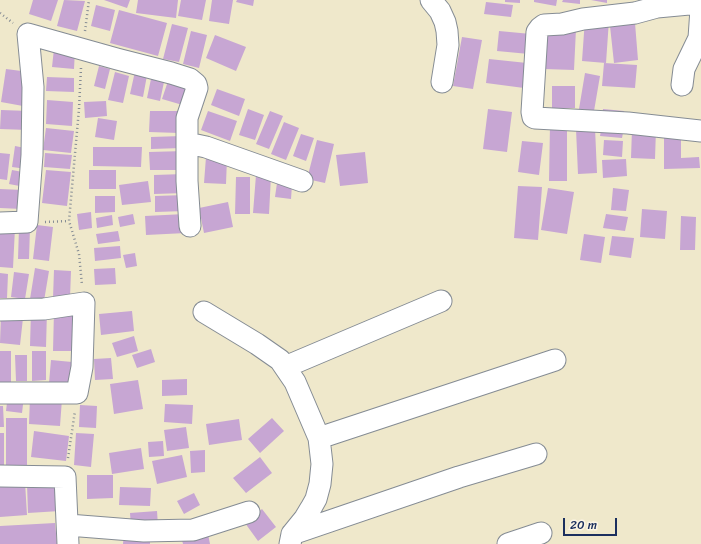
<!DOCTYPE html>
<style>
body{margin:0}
#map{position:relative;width:701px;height:544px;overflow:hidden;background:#efe8cb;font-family:Sriracha,sans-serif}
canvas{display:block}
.scale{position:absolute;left:563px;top:518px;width:54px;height:18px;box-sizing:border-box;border:2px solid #1b2f5e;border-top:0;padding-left:5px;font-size:12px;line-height:14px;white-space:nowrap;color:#1b2f5e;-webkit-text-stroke:3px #fcf5e5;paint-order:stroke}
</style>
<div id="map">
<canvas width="701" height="544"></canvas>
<div class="scale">20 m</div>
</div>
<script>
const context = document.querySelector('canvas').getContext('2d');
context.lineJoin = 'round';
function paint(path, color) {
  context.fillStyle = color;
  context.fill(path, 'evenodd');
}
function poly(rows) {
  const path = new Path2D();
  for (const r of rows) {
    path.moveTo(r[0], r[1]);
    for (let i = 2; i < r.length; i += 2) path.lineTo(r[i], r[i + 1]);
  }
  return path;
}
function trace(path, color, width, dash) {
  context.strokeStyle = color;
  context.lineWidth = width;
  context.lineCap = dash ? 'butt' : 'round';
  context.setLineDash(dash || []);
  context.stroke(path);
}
paint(poly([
 [33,0,58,0,51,21,29,14],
 [64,0,85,1,77,31,57,26],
 [104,0,130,0,127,8],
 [138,0,178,0,176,18,136,13],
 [181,0,206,0,202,20,178,16],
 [212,0,233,0,229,24,209,21],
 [237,0,254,0,253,6,236,2],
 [505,0,520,0,520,3,505,2],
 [534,0,557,0,556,6,534,2],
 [563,0,580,0,580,4,562,2],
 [591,0,607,0,607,3],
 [486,2,513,5,511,17,484,14],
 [96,5,115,10,110,31,91,26],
 [119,10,167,23,158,56,110,43],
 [585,19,609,20,606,63,582,61],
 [635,23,638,60,614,63,610,26],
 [172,24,188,28,179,62,163,59],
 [545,28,576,29,574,70,544,69],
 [191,31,207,35,199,68,183,64],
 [499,31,531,34,529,54,497,51],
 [215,35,246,47,236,71,206,58],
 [462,37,482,40,473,89,453,86],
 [54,49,75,50,74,69,52,67],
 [489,59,527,63,524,88,486,83],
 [604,63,637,65,635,88,602,86],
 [99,66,110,69,105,89,94,86],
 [136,67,148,70,143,97,130,94],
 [6,69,29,72,23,106,1,102],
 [115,72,129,76,123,103,108,100],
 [585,73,600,76,594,111,579,109],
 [47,77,74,78,74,92,46,91],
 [169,78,192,85,186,106,162,99],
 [151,79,164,82,160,101,147,98],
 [552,86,575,86,575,108,552,108],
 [217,89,245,99,239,116,211,105],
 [47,100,73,102,72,126,46,124],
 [106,101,107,116,85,118,84,102],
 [248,109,264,115,255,140,239,135],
 [488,109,512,112,507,152,483,149],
 [603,109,624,111,623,121,602,119],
 [1,110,29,111,28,130,0,129],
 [150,111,180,111,179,133,149,132],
 [208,111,237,121,230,141,201,130],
 [270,111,283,116,269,149,256,144],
 [98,118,117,121,114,140,95,137],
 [284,122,299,128,286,160,271,154],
 [550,125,567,125,567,181,549,181],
 [602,125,624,128,622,138,600,136],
 [46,128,74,131,71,153,43,150],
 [595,128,597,173,578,174,576,129],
 [632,129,656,129,655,159,631,158],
 [301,134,314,138,306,161,293,156],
 [182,136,182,148,151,149,151,137],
 [664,136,681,136,681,158,699,157,700,168,664,169],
 [317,140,334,144,325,183,307,179],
 [604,140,623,141,622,157,603,155],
 [522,141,543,143,539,175,518,172],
 [15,146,30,149,27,169,12,167],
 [93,147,142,147,141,167,93,166],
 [185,151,185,170,150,170,149,152],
 [365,152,368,183,340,186,336,155],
 [0,153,10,154,7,180,0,179],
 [45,153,72,155,70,169,44,167],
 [206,157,227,158,226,184,204,183],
 [626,159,627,176,603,178,602,160],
 [12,170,28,173,25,187,9,184],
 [46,170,71,172,67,206,42,203],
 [89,170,116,170,116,189,89,189],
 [184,174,185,193,154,194,154,175],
 [256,175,271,176,269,214,253,213],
 [236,177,250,177,250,214,235,214],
 [148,181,151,202,122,205,119,185],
 [277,183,292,185,291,199,275,197],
 [518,186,542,187,538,240,514,238],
 [548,188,574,192,567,234,541,230],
 [613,188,629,190,626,211,611,210],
 [0,189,23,190,22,209,0,208],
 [185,195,185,211,155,212,155,196],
 [95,196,115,196,115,212,95,213],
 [228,202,233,227,204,233,199,208],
 [642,209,667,211,665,239,640,237],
 [91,212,92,228,79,230,77,214],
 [133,214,135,224,120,227,118,217],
 [185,214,186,233,146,235,145,216],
 [606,214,628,217,625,231,603,228],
 [112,215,113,225,97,228,96,218],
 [681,216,696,217,695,250,680,250],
 [37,225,53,227,49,261,33,259],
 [0,228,15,228,13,268,0,267],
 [19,228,30,228,29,259,18,259],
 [118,231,120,241,98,244,96,234],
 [584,234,605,237,601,263,580,260],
 [612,236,634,238,631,258,609,255],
 [120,246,121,258,95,261,94,248],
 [135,253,137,266,126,268,123,255],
 [35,268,49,271,44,301,30,299],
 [115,268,116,284,95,285,94,269],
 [54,270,71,271,70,298,53,298],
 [14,272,29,274,25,299,11,297],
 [0,273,8,274,7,298,0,298],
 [31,311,47,311,46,347,30,346],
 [54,311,80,312,79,351,53,351],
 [132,311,134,331,101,335,99,314],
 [1,315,23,318,20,345,0,343],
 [134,336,138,351,117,357,112,343],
 [151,349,155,362,137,368,132,355],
 [0,351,11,351,11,385,0,385],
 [32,351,46,351,46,380,32,381],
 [15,355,27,355,27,381,16,381],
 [111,358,113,379,95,380,94,359],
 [51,360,72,362,70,385,49,383],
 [187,379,187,395,162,396,162,380],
 [138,380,143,409,114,414,110,384],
 [8,394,24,396,22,413,6,411],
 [30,397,62,399,60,426,29,424],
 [165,404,193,405,192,424,164,422],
 [80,405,97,406,96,428,79,427],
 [0,406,3,406,4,427,0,427],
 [6,418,27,418,27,470,6,471],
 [272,418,284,431,260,453,248,439],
 [239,419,242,440,209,445,206,424],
 [186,427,189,448,167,451,164,430],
 [34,431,69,436,66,461,31,457],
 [0,433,4,433,4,469,0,469],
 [76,433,94,434,91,467,74,465],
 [163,441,164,456,149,457,148,442],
 [141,448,144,469,112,474,109,453],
 [205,450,205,472,191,473,190,451],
 [182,455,187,477,157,484,152,461],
 [260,457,272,473,246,493,233,478],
 [87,475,113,475,113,498,87,499],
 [25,482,27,515,0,517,0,484],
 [59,482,60,511,28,513,27,484],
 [120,487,151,488,150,506,119,505],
 [194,493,200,505,184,514,177,501],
 [262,509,276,527,258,541,245,523],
 [157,511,158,526,131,527,130,513],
 [55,523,57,544,0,544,0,526],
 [124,533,150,533,150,544,123,544],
 [208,534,210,544,183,544,182,540]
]), '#c7a6d3');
const minor = poly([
 [431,0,440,11,445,22,447,31,448,45,442,82],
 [701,3,657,7,635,13,583,19,562,24,544,25,540,28,537,32,532,112,533,117,535,118,628,123,701,131],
 [682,85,684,69,699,38,701,9],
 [187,143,206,147,302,181],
 [0,223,27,222,32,155,33,87,28,34,117,59,171,73,190,79,196,84,197,88,187,118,187,181,190,226],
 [0,310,44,309,84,303,82,367,77,393,0,393],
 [204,312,257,344,280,360,295,382,319,438,322,464,320,484,316,499,311,508,305,518,292,534,290,544],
 [285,367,441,301],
 [319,438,555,360],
 [0,476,65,477,68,544],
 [68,525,144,531,193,530,249,512],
 [292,534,459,477,536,454],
 [508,544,541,533]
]);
trace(minor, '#858c94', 23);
trace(poly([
 [0,13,13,23],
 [85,31,89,0],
 [81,68,79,109,69,221,79,254,82,285],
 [45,222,69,221],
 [68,458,75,411]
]), '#858c94', 2.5, [1, 3]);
trace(minor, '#fff', 21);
</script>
